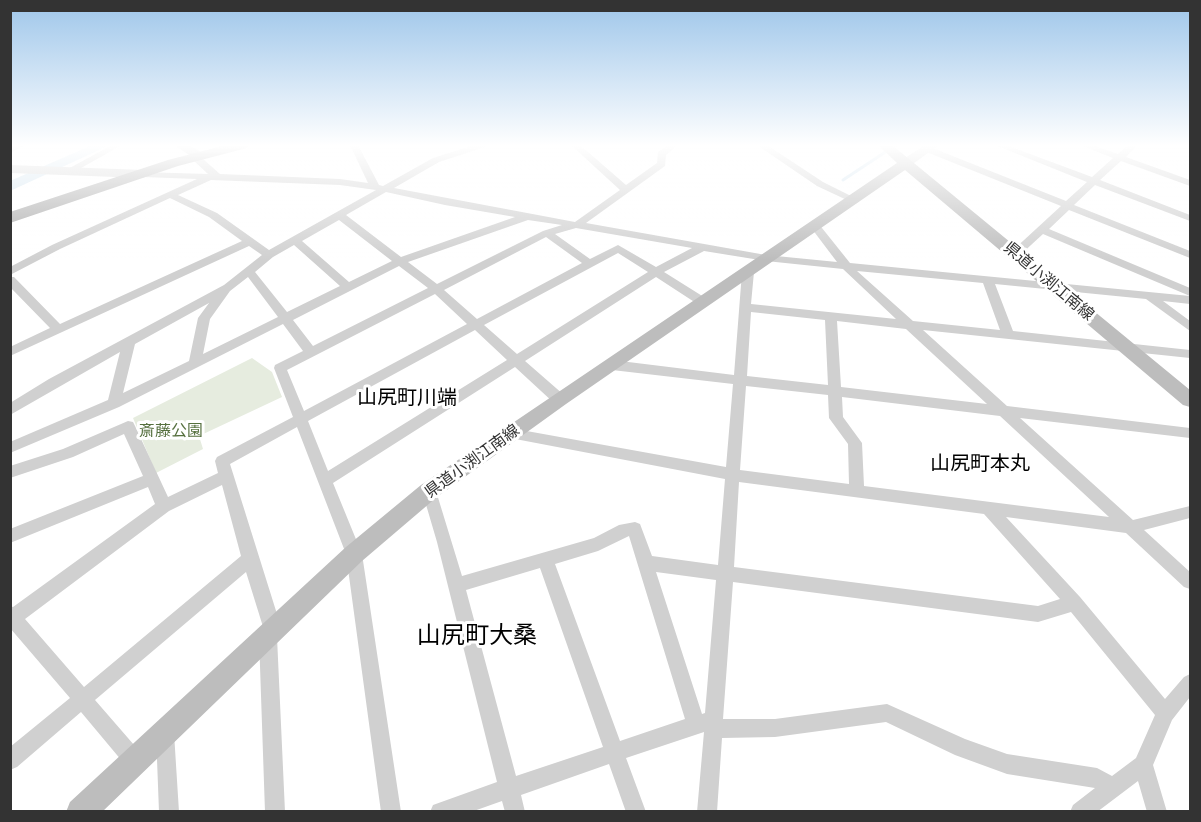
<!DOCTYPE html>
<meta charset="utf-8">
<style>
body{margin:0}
#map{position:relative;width:1201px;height:822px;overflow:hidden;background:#fff;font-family:"Exo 2",sans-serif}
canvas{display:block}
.frame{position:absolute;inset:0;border:12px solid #333;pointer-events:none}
</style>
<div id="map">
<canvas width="1201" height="822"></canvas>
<div class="frame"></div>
</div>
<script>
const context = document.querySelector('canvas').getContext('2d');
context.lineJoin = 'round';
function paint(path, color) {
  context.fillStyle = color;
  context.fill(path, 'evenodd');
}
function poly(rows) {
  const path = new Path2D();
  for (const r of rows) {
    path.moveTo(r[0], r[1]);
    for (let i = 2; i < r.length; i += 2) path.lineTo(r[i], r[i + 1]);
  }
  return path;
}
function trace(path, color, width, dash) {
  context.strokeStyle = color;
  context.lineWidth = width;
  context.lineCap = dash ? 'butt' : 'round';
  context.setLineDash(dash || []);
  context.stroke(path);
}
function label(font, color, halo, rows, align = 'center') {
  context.font = font + ' "Exo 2","Noto Sans JP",sans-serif';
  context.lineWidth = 6;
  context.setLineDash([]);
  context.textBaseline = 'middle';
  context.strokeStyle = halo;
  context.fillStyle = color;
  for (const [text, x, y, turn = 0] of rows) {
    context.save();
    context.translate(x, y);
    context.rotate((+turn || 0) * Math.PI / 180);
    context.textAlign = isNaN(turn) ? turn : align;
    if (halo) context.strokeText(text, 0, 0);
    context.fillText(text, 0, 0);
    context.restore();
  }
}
paint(poly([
 [252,358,272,372,282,397,199,436,203,449,156,473,133,418]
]), '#e6ecdf');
trace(poly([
 [843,180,896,145]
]), '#cfe2ee', 3);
paint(poly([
 [92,145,110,145,10,191,10,181,92,145]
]), '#cfe2ee');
paint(poly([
 [14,145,25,145,10,153,10,146,14,145],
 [112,145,122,145,74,172,66,170,112,145],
 [350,145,358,145,379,185,383,186,433,158,474,145,486,145,485,147,439,162,394,188,575,222,620,190,571,145,580,145,626,185,657,163,658,152,669,145,678,145,666,155,665,166,586,223,766,255,837,262,809,225,814,222,818,223,850,263,1190,296,1190,304,1163,301,1190,321,1190,331,1146,299,995,284,1013,331,1190,350,1190,358,923,330,1007,406,1190,428,1190,438,1020,418,1133,520,1190,506,1190,518,1144,530,1190,572,1190,589,1184,587,1126,533,1006,517,1080,597,1165,699,1184,677,1190,674,1190,697,1172,720,1153,765,1167,812,1147,812,1138,781,1097,812,1070,812,1073,805,1095,788,1007,774,955,755,886,722,775,737,722,738,717,812,697,812,704,732,626,758,646,812,626,812,609,764,521,795,525,812,505,812,502,801,471,812,430,812,433,805,497,782,437,542,422,491,424,487,429,485,434,487,436,491,462,576,594,538,619,525,635,522,640,524,652,556,718,565,725,479,510,438,505,437,503,433,505,429,510,428,726,467,733,384,612,370,606,365,608,362,612,360,734,375,742,272,748,268,754,272,751,304,896,319,843,269,766,261,704,251,664,272,707,299,709,302,707,305,699,305,656,277,525,361,564,395,566,399,564,403,554,403,515,367,333,483,362,554,401,812,381,812,346,554,297,427,230,464,282,630,277,637,285,812,265,812,259,637,264,630,246,572,95,700,141,753,144,760,141,767,134,770,127,767,81,712,17,767,10,770,10,747,70,698,10,628,10,606,13,607,155,504,148,487,10,543,10,529,143,476,124,434,73,457,10,478,10,466,63,449,128,421,133,422,135,426,168,497,218,473,215,461,217,457,293,417,274,368,275,365,303,351,283,324,119,407,10,453,10,442,108,400,120,352,10,415,10,403,49,379,224,285,262,255,249,246,10,356,10,347,50,328,10,287,10,277,14,277,60,324,242,241,209,217,170,198,60,249,10,275,10,267,52,245,197,179,143,177,138,174,140,172,208,174,193,160,196,153,199,152,204,155,203,159,220,174,340,179,368,183,350,145],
 [211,180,340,185,376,190,269,250,217,213,178,195,211,180],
 [386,192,445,205,515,217,401,257,346,215,386,192],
 [339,220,392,261,349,282,302,241,339,220],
 [528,220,562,225,543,231,437,284,408,262,528,220],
 [576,228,692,248,656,267,618,245,590,259,555,234,576,228],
 [546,237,582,263,477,319,444,290,546,237],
 [294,245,340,286,287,312,255,272,273,257,294,245],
 [618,253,648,272,517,354,484,325,618,253],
 [399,266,428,288,313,346,293,320,399,266],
 [857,271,983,283,1000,330,913,321,857,271],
 [248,277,278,317,203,354,210,319,230,291,248,277],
 [435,294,467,324,304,411,287,370,435,294],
 [209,303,198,318,189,361,123,393,135,344,209,303],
 [751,312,825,320,828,385,747,376,751,312],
 [837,321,906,329,987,404,841,387,837,321],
 [475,330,507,360,328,471,308,421,475,330],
 [746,386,828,395,829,418,848,444,849,484,740,470,746,386],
 [842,397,1000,416,1109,517,864,486,862,443,843,417,842,397],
 [739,482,984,514,1060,599,1038,606,734,567,739,482],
 [222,485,241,556,84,687,25,619,169,511,222,485],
 [629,536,685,719,620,741,555,564,598,551,629,536],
 [540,568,603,747,516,776,466,590,540,568],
 [656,572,716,580,705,713,702,714,656,572],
 [733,582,1038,622,1071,612,1155,715,1136,758,1112,776,1097,768,1007,754,965,739,887,704,775,719,723,719,733,582],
 [757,145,767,145,823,182,857,199,849,201,817,186,757,145],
 [995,145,1006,145,1092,177,1113,158,1080,145,1092,145,1118,154,1128,145,1137,145,1126,157,1190,180,1190,186,1121,161,1100,180,1190,215,1190,221,1095,185,1074,205,1190,251,1190,258,1069,210,1049,229,1190,288,1190,296,1043,234,1019,256,1011,256,1011,252,1061,206,924,151,924,147,930,147,1066,201,1087,182,995,145],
 [165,724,172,726,174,733,179,812,159,812,156,733,158,726,165,724]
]), '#d0d0d0');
paint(poly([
 [925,145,939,145,910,166,902,166,902,160,925,145],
 [10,165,143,170,149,174,143,178,10,173,10,165]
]), '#d0d0d0');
paint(poly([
 [174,145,189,145,206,155,199,159,194,158,174,145],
 [878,145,892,145,1190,390,1190,407,1183,405,905,170,566,404,437,497,362,561,102,812,66,812,70,802,346,547,421,485,897,163,878,145]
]), '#bdbdbd');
paint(poly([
 [226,145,249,145,247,148,178,166,10,223,10,212,168,160,226,145]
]), '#ababab');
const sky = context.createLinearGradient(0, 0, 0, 260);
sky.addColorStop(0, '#9ec6ea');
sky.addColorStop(0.56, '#fff');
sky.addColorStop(1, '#ffffff00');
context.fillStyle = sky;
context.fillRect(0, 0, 1201, 260);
label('16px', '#333', '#fff', [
 ["県道小渕江南線",1049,281,40],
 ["県道小渕江南線",472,461,-36]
]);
label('16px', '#56703f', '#fff', [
 ["斎藤公園",171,431]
]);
label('20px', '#000', '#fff', [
 ["山尻町川端",407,397],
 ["山尻町本丸",980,463]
]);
label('24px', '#000', '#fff', [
 ["山尻町大桑",477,635]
]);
</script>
